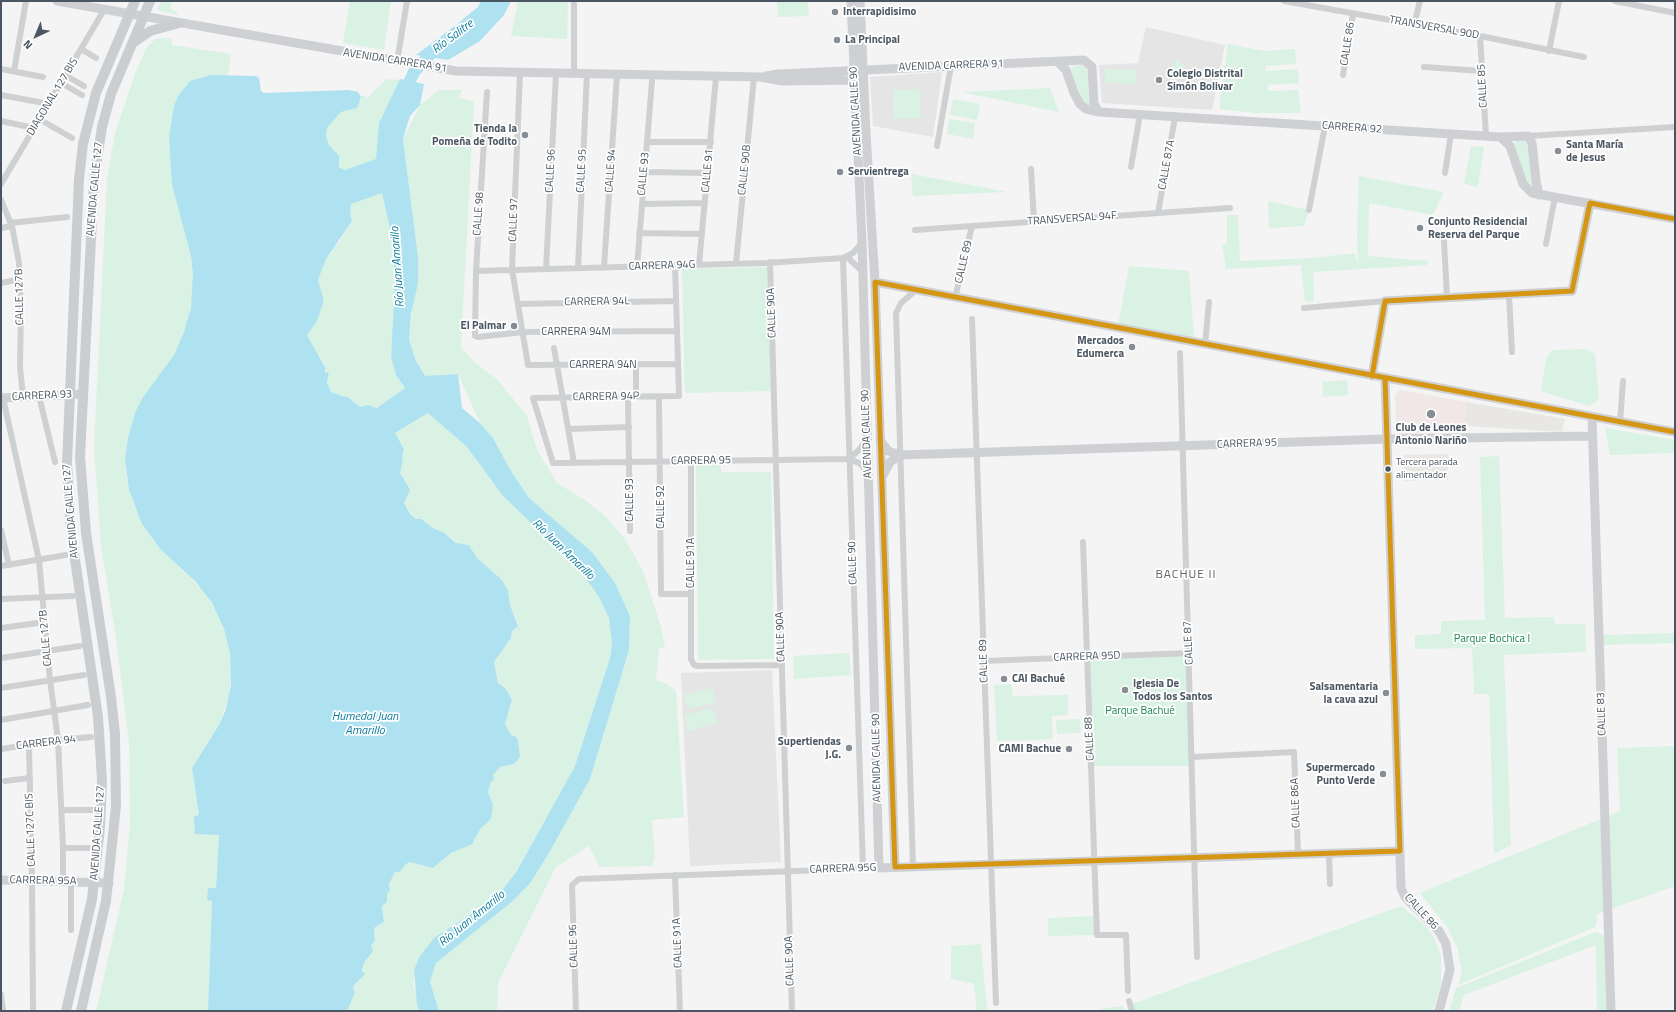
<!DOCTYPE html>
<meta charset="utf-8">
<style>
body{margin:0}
#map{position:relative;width:1676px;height:1012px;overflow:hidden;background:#f4f4f4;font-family:"Titillium Web",sans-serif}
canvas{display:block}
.frame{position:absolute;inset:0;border:2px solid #4a5661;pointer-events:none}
.north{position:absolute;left:16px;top:16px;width:40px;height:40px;-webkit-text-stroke:3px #fff;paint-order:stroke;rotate:224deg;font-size:11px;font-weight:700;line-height:16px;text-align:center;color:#4a5661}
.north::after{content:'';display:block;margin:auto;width:14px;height:18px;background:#4a5661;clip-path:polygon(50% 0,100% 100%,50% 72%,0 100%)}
</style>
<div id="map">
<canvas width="1676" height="1012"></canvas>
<div class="frame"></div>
<div class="north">N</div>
</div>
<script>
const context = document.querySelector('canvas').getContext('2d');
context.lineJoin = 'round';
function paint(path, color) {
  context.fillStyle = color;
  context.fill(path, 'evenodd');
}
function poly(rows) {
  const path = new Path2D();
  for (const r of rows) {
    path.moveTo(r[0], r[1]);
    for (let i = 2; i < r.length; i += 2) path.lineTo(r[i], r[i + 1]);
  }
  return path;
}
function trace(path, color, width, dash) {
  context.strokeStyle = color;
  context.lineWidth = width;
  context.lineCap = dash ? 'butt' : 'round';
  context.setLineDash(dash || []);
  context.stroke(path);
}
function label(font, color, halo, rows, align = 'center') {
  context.font = font + ' "Titillium Web",sans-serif';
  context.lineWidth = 3.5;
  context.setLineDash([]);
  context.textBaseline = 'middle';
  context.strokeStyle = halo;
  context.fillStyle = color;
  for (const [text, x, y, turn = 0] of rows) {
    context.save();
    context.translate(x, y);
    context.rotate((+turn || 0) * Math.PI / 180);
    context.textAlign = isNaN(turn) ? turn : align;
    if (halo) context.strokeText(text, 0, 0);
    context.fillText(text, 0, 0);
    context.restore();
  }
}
paint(poly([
 [1466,402,1565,419,1562,432,1466,426],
 [1448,454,1448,479,1404,481,1404,455]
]), '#e8e7e3');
paint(poly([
 [1146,27,1225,45,1212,110,1102,103,1099,65,1138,63],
 [942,72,933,137,873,126,870,77],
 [772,670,781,862,690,866,681,673]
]), '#e6e5e6');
paint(poly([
 [1400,390,1466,402,1466,426,1436,426,1437,434,1398,434,1396,429,1395,395]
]), '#f1e7e6');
paint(poly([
 [162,1,173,1,170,8,178,13,177,15,157,10],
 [350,1,391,1,384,50,343,43],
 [518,1,568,1,567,39,511,36],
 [777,1,808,1,809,16,778,17],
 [163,38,171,39,172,45,231,54,228,75,205,76,198,78,169,137,172,185,191,256,193,274,193,295,188,321,179,345,168,364,143,397,135,413,128,438,125,459,127,479,133,503,148,533,161,550,202,589,216,611,227,638,230,653,231,677,228,700,219,725,192,768,199,815,194,816,219,835,216,888,207,900,212,900,208,1011,96,1011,124,889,130,824,129,743,116,638,101,547,94,447,107,180,115,133,136,71,147,47,155,39],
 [1228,44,1265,51,1295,49,1296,64,1265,66,1266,71,1298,69,1299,83,1267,85,1269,91,1298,90,1301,113,1255,113,1220,109,1220,97],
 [1177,60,1185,66,1173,81,1165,74],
 [1081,65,1085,67,1089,74,1088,90,1093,109,1082,102,1072,76,1071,69,1074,66],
 [1105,69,1137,70,1136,84,1105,83],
 [387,79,395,80,400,79,379,123,376,160,345,170,341,169,333,149,329,145,326,136,327,128,341,112,349,109,355,109,362,95,367,98],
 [1050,88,1059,112,961,92],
 [920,89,921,118,893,119,893,90],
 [439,90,462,90,459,98,474,101,461,347,473,361,497,379,527,416,537,450,557,483,585,500,604,515,625,539,643,571,661,627,665,648,659,648,656,680,667,684,676,691,684,817,652,820,655,857,652,866,599,867,589,846,556,867,498,983,497,1011,439,1011,430,982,436,963,513,901,531,882,590,779,629,650,630,616,615,583,593,553,529,498,511,471,493,438,480,423,458,374,425,377,416,361,409,340,418,257,403,139,420,105],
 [953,99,980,104,977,120,950,115],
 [949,119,975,123,973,139,947,134],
 [1518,140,1528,142,1534,187,1526,184,1514,148,1514,143],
 [1471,146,1484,147,1478,187,1464,184],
 [911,174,982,187,1006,192,913,196],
 [1359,176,1444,192,1433,215,1369,203,1368,256,1428,261,1427,265,1313,272,1314,301,1305,302,1301,265,1226,269,1222,244,1227,243,1227,215,1238,215,1240,261,1312,258,1355,253,1358,266,1357,234],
 [382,193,391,233,395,280,391,357,396,375,405,388,377,408,368,405,360,407,348,397,342,396,331,392,327,383,329,372,325,374,325,366,307,335,316,323,323,304,323,297,318,280,326,259,333,251,332,249,340,241,352,221,350,212,351,203],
 [1268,201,1309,210,1304,226,1269,228],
 [1129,266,1189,271,1194,338,1118,325],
 [768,267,771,391,685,393,682,269],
 [1586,349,1595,354,1599,399,1589,406,1541,391,1546,358,1552,350],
 [1347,380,1348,395,1323,397,1322,382],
 [428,413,467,447,503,496,580,570,599,597,609,617,612,644,610,658,575,766,517,871,503,889,470,915,435,937,414,970,414,987,420,1011,347,1011,355,993,353,986,365,972,362,970,364,963,373,951,371,946,375,941,374,928,384,922,382,906,386,903,387,894,390,890,389,884,395,872,400,872,404,866,409,862,433,868,451,853,469,845,474,841,493,807,488,792,493,775,500,767,514,764,518,750,518,741,516,737,511,735,505,724,512,700,506,689,498,683,494,662,501,651,506,646,512,636,512,631,518,624,510,605,508,590,501,579,477,558,469,545,459,544,449,536,446,537,443,532,413,517,404,503,406,495,405,482,400,473,403,462,402,457,404,449,395,433],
 [1605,428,1675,440,1675,453,1610,455],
 [1499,456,1505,618,1554,617,1555,624,1585,624,1586,652,1504,655,1511,845,1494,854,1489,694,1474,694,1472,648,1415,649,1415,635,1441,634,1441,621,1485,620,1480,457],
 [696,464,721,464,721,472,771,472,774,659,698,660],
 [1675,633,1675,643,1601,645,1601,635],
 [849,653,851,675,794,679,793,656],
 [1188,654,1192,766,1091,766,1087,657],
 [1011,684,1013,696,1068,695,1068,715,1052,716,1053,739,997,741,994,685],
 [712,688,716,702,688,709,684,695],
 [713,708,718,723,688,731,684,715],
 [1080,719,1081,733,1057,734,1056,720],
 [1675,746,1675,886,1597,914,1596,925,1593,928,1458,985,1462,971,1457,947,1447,927,1420,893,1620,811,1617,748],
 [1401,906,1426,926,1434,938,1441,955,1441,984,1433,1011,1135,1011,1132,1004],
 [1096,916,1097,935,1048,936,1048,918],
 [1595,932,1605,936,1608,1011,1597,1011,1596,945,1464,995,1459,1011,1449,1011,1456,988],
 [981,944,987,1011,977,1011,974,984,951,979,951,946],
 [1123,1006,1125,1011,1100,1011,1100,1009]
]), '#d9f2e3');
paint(poly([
 [481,1,511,1,504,15,480,41,448,60,416,55,456,25,478,7],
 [210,75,256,76,259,78,261,91,264,93,348,90,358,92,361,97,357,108,341,112,327,128,326,136,329,145,339,156,339,167,345,170,376,159,379,123,400,79,424,84,420,105,410,116,403,139,418,257,418,283,411,314,409,340,416,361,425,376,458,374,462,408,480,423,493,438,511,471,529,498,593,553,615,583,630,616,629,650,590,779,550,851,531,882,513,901,436,963,430,982,439,1011,420,1011,417,1005,414,970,420,956,435,937,470,915,503,889,517,871,575,766,610,658,612,644,609,618,599,597,580,570,503,496,467,447,428,413,395,433,404,449,402,457,403,461,400,473,410,490,404,503,411,515,416,519,421,519,433,528,443,532,456,543,469,545,477,558,501,579,508,590,510,605,518,626,512,631,511,638,494,662,498,683,506,689,512,700,505,724,511,735,516,737,518,741,520,757,514,764,500,767,493,775,494,779,491,782,488,792,493,805,491,819,481,828,472,844,451,853,433,868,409,862,404,866,400,872,395,872,389,884,390,890,387,894,387,902,382,906,384,922,374,928,375,941,371,945,373,951,364,963,362,970,365,974,353,986,355,993,347,1011,208,1011,212,901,207,900,208,888,216,888,219,835,195,834,194,816,199,815,192,768,219,725,226,709,231,684,230,653,224,629,212,603,196,582,161,550,142,524,129,490,125,459,128,438,135,413,143,397,174,355,184,332,191,308,193,274,191,256,172,185,169,137,174,106,178,96,190,81],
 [382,193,391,233,395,280,391,357,396,375,405,388,377,408,368,405,360,407,348,397,342,396,331,392,327,383,329,372,325,373,325,367,307,335,316,323,323,304,323,297,318,280,326,259,352,221,350,212,351,204]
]), '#aee2f0');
trace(poly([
 [403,96,414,72,438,46]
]), '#aee2f0', 12);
trace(poly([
 [1284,1,1480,36,1584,57],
 [1615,1,1675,13],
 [1414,25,1420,1],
 [1480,36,1486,136],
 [81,49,96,58],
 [1549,51,1559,1],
 [397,62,407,1],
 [1424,67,1482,71],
 [1,69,43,77],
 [14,71,26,1],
 [520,73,512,269,528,365,678,364],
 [574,74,574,1],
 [65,75,84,86],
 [1343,75,1353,14],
 [61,83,82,95],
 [487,92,476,271,475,336,478,337,523,332,677,331],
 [1,95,49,104],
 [39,119,72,138],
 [1,121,34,128],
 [1528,136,1675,127],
 [647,142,711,142],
 [937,146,951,66],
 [1131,167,1140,114],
 [1031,169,1034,222],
 [644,172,708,173],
 [1445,173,1451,134],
 [1,184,104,10],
 [1,200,12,226,19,263,21,309,20,367,23,397],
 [642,204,705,203],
 [1309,210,1325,126],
 [1158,213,1175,117],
 [10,223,67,217],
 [1,228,12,226],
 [915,230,1230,208],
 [639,233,702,234],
 [1444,241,1447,298],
 [1546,244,1555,197],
 [847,257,862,271],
 [843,258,863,868],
 [770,262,792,1011],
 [736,264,754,77],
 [675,265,679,396,533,398,553,463,849,459,859,463,868,472],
 [699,265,716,77],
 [604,267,617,75],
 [637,267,652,81],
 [578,268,587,74],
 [546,269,556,74],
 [476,271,766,263,843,258,853,253,862,243],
 [1,283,21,279],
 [1509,295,1512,352],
 [955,298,972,226],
 [518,304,676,301],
 [1304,308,1385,301],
 [972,319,996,1003],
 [1205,345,1209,302],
 [554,348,574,463],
 [1180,353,1197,957],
 [39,396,55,462],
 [628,397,630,531],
 [636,397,636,364],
 [659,397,661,594,691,594],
 [3,398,39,560,50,680,58,740,63,848,63,882],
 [1620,422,1623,381],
 [568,429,629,427],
 [849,459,859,450,867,439],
 [691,461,691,659,694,665,698,666,782,665],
 [1,530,9,565],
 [1083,542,1097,935,1126,935,1128,991],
 [1,566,66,555],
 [1,599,73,596],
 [1,628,45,622],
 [1,658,80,646],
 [984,661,1190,653],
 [1,688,84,675],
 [1,720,88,705],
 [29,745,32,881,33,1011],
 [1,749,58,740,91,737],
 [1192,757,1294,752,1298,854],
 [5,781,30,778],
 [62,810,93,810],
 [63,848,89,848],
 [1329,853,1330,884],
 [913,867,896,313,901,303,916,290],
 [675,875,680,1011],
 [71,882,71,930],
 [1,994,3,1011],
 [1129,1001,1132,1011],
 [576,1011,572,885,579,879,879,868]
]), '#ced0d2', 6);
trace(poly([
 [57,1,456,71,761,77,782,81,860,80],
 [851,1,862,242,879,868,1400,851],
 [860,1,866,133,875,282,895,867],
 [1058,62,1066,70,1074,93,1080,104,1086,109,1099,112,1500,137,1528,136,1532,143,1536,181,1539,195],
 [766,76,778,74,1084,60,1092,67,1094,104,1099,112],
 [1500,137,1510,146,1523,184,1532,193,1675,219],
 [875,282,1675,432],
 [1372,376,1385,301,1572,291,1590,203],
 [1385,378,1401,888,1405,897,1439,931,1446,944,1450,970,1439,1011],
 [1,398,83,394],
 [1592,417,1611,1011],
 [880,440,888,451,901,455,1387,439,1593,436],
 [883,475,890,462,901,455],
 [1,880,109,883]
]), '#ced0d4', 9);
trace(poly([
 [133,43,150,31,179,23],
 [66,1011,92,899,100,827,102,780,98,717,71,532,67,463,79,179,83,144,96,93,135,1],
 [81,1011,106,901,116,806,115,734,111,697,86,533,80,457,94,179,102,127,111,94,150,1]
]), '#caced1', 10);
trace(poly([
 [1372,376,1385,301,1572,291,1590,203,1675,219],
 [1385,378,1400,851,895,867,875,282,1675,432]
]), '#d49613', 5);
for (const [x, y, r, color] of [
 [835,12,4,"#868d94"],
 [837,40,4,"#868d94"],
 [1159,80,4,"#868d94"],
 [525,135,4,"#868d94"],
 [1558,151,4,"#868d94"],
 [840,172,4,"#868d94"],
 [1420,228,4,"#868d94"],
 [514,326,4,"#868d94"],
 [1132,347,4,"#868d94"],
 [1431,414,5,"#868d94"],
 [1388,469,3.5,"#4a5661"],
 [1004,679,4,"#868d94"],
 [1125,690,4,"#868d94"],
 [1386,693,4,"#868d94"],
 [849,748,4,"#868d94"],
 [1069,749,4,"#868d94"],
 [1383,774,4,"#868d94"]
]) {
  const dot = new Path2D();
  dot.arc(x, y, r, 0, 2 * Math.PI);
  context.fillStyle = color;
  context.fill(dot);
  trace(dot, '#fff', 1.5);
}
label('10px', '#4a5661', '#fff', [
 ["Tercera parada",1396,463],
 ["alimentador",1396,476]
], 'left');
label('bold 11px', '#4a5661', '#fff', [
 ["Interrapidisimo",843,12],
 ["La Principal",845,40],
 ["Colegio Distrital",1167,74],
 ["Simón Bolivar",1167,87],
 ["Tienda la",517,129,"right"],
 ["Pomeña de Todito",517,142,"right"],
 ["Santa María",1566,145],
 ["de Jesus",1566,158],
 ["Servientrega",848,172],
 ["Conjunto Residencial",1428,222],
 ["Reserva del Parque",1428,235],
 ["El Palmar",506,326,"right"],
 ["Mercados",1124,341,"right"],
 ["Edumerca",1124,354,"right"],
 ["Club de Leones",1431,428,"center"],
 ["Antonio Nariño",1431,441,"center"],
 ["CAI Bachué",1012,679],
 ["Iglesia De",1133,684],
 ["Todos los Santos",1133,697],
 ["Salsamentaria",1378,687,"right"],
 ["la cava azul",1378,700,"right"],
 ["Supertiendas",841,742,"right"],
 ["J.G.",841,755,"right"],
 ["CAMI Bachue",1061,749,"right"],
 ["Supermercado",1375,768,"right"],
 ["Punto Verde",1375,781,"right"]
], 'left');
label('11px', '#4a5661', '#fff', [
 ["TRANSVERSAL 90D",1434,28,10],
 ["CALLE 86",1348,44,-81],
 ["AVENIDA CARRERA 91",395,61,9],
 ["AVENIDA CARRERA 91",951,66,-2],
 ["CALLE 85",1483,86,-93],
 ["DIAGONAL 127 BIS",53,97,-59],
 ["AVENIDA CALLE 90",856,111,-93],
 ["CARRERA 92",1352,128,4],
 ["CALLE 87A",1167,165,-80],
 ["CALLE 90B",745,170,-84],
 ["CALLE 96",551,171,-87],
 ["CALLE 95",582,171,-87],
 ["CALLE 94",611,171,-86],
 ["CALLE 91",708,171,-85],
 ["CALLE 93",644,174,-85],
 ["AVENIDA CALLE 127",95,189,-85],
 ["CALLE 98",479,214,-86],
 ["TRANSVERSAL 94F",1072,219,-4],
 ["CALLE 97",514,220,-88],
 ["CALLE 89",964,262,-77],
 ["CARRERA 94G",662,266,-2],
 ["CALLE 127B",20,297,-91],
 ["CARRERA 94L",597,302,-1],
 ["CALLE 90A",772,313,-92],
 ["CARRERA 94M",576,332],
 ["CARRERA 94N",603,365],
 ["CARRERA 93",42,396,-3],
 ["CARRERA 94P",606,397,-1],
 ["AVENIDA CALLE 90",867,434,-92],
 ["CARRERA 95",1247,444,-2],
 ["CARRERA 95",701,461,-1],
 ["CALLE 93",630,500,-90],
 ["CALLE 92",661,507,-90],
 ["AVENIDA CALLE 127",71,511,-95],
 ["CALLE 91A",691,563,-90],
 ["CALLE 90",853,563,-92],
 ["CALLE 90A",781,637,-92],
 ["CALLE 127B",46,638,-95],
 ["CALLE 87",1189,643,-93],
 ["CARRERA 95D",1087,657,-2],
 ["CALLE 89",984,661,-92],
 ["CALLE 83",1602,714,-92],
 ["CALLE 88",1090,739,-93],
 ["CARRERA 94",46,743,-7],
 ["AVENIDA CALLE 90",877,758,-91],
 ["CALLE 86A",1296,803,-92],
 ["CALLE 127C BIS",31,830,-92],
 ["AVENIDA CALLE 127",98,833,-86],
 ["CARRERA 95G",843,869,-2],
 ["CARRERA 95A",43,881,1],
 ["CALLE 86",1421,912,47],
 ["CALLE 91A",678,943,-92],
 ["CALLE 96",574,946,-92],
 ["CALLE 90A",790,961,-92]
]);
label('11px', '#17864f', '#fff', [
 ["Parque Bochica I",1492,639],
 ["Parque Bachué",1140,711]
]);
label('italic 12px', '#0c7c9b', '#fff', [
 ["Río Salitre",453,37,-37],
 ["Río Juan Amarillo",398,267,-94],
 ["Río Juan Amarillo",563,550,44],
 ["Humedal Juan",365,717],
 ["Amarillo",365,731],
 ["Río Juan Amarillo",472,919,-39]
]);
context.letterSpacing = '1px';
label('12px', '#5f6368', '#fff', [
 ["BACHUE II",1186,575]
]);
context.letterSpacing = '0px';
</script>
